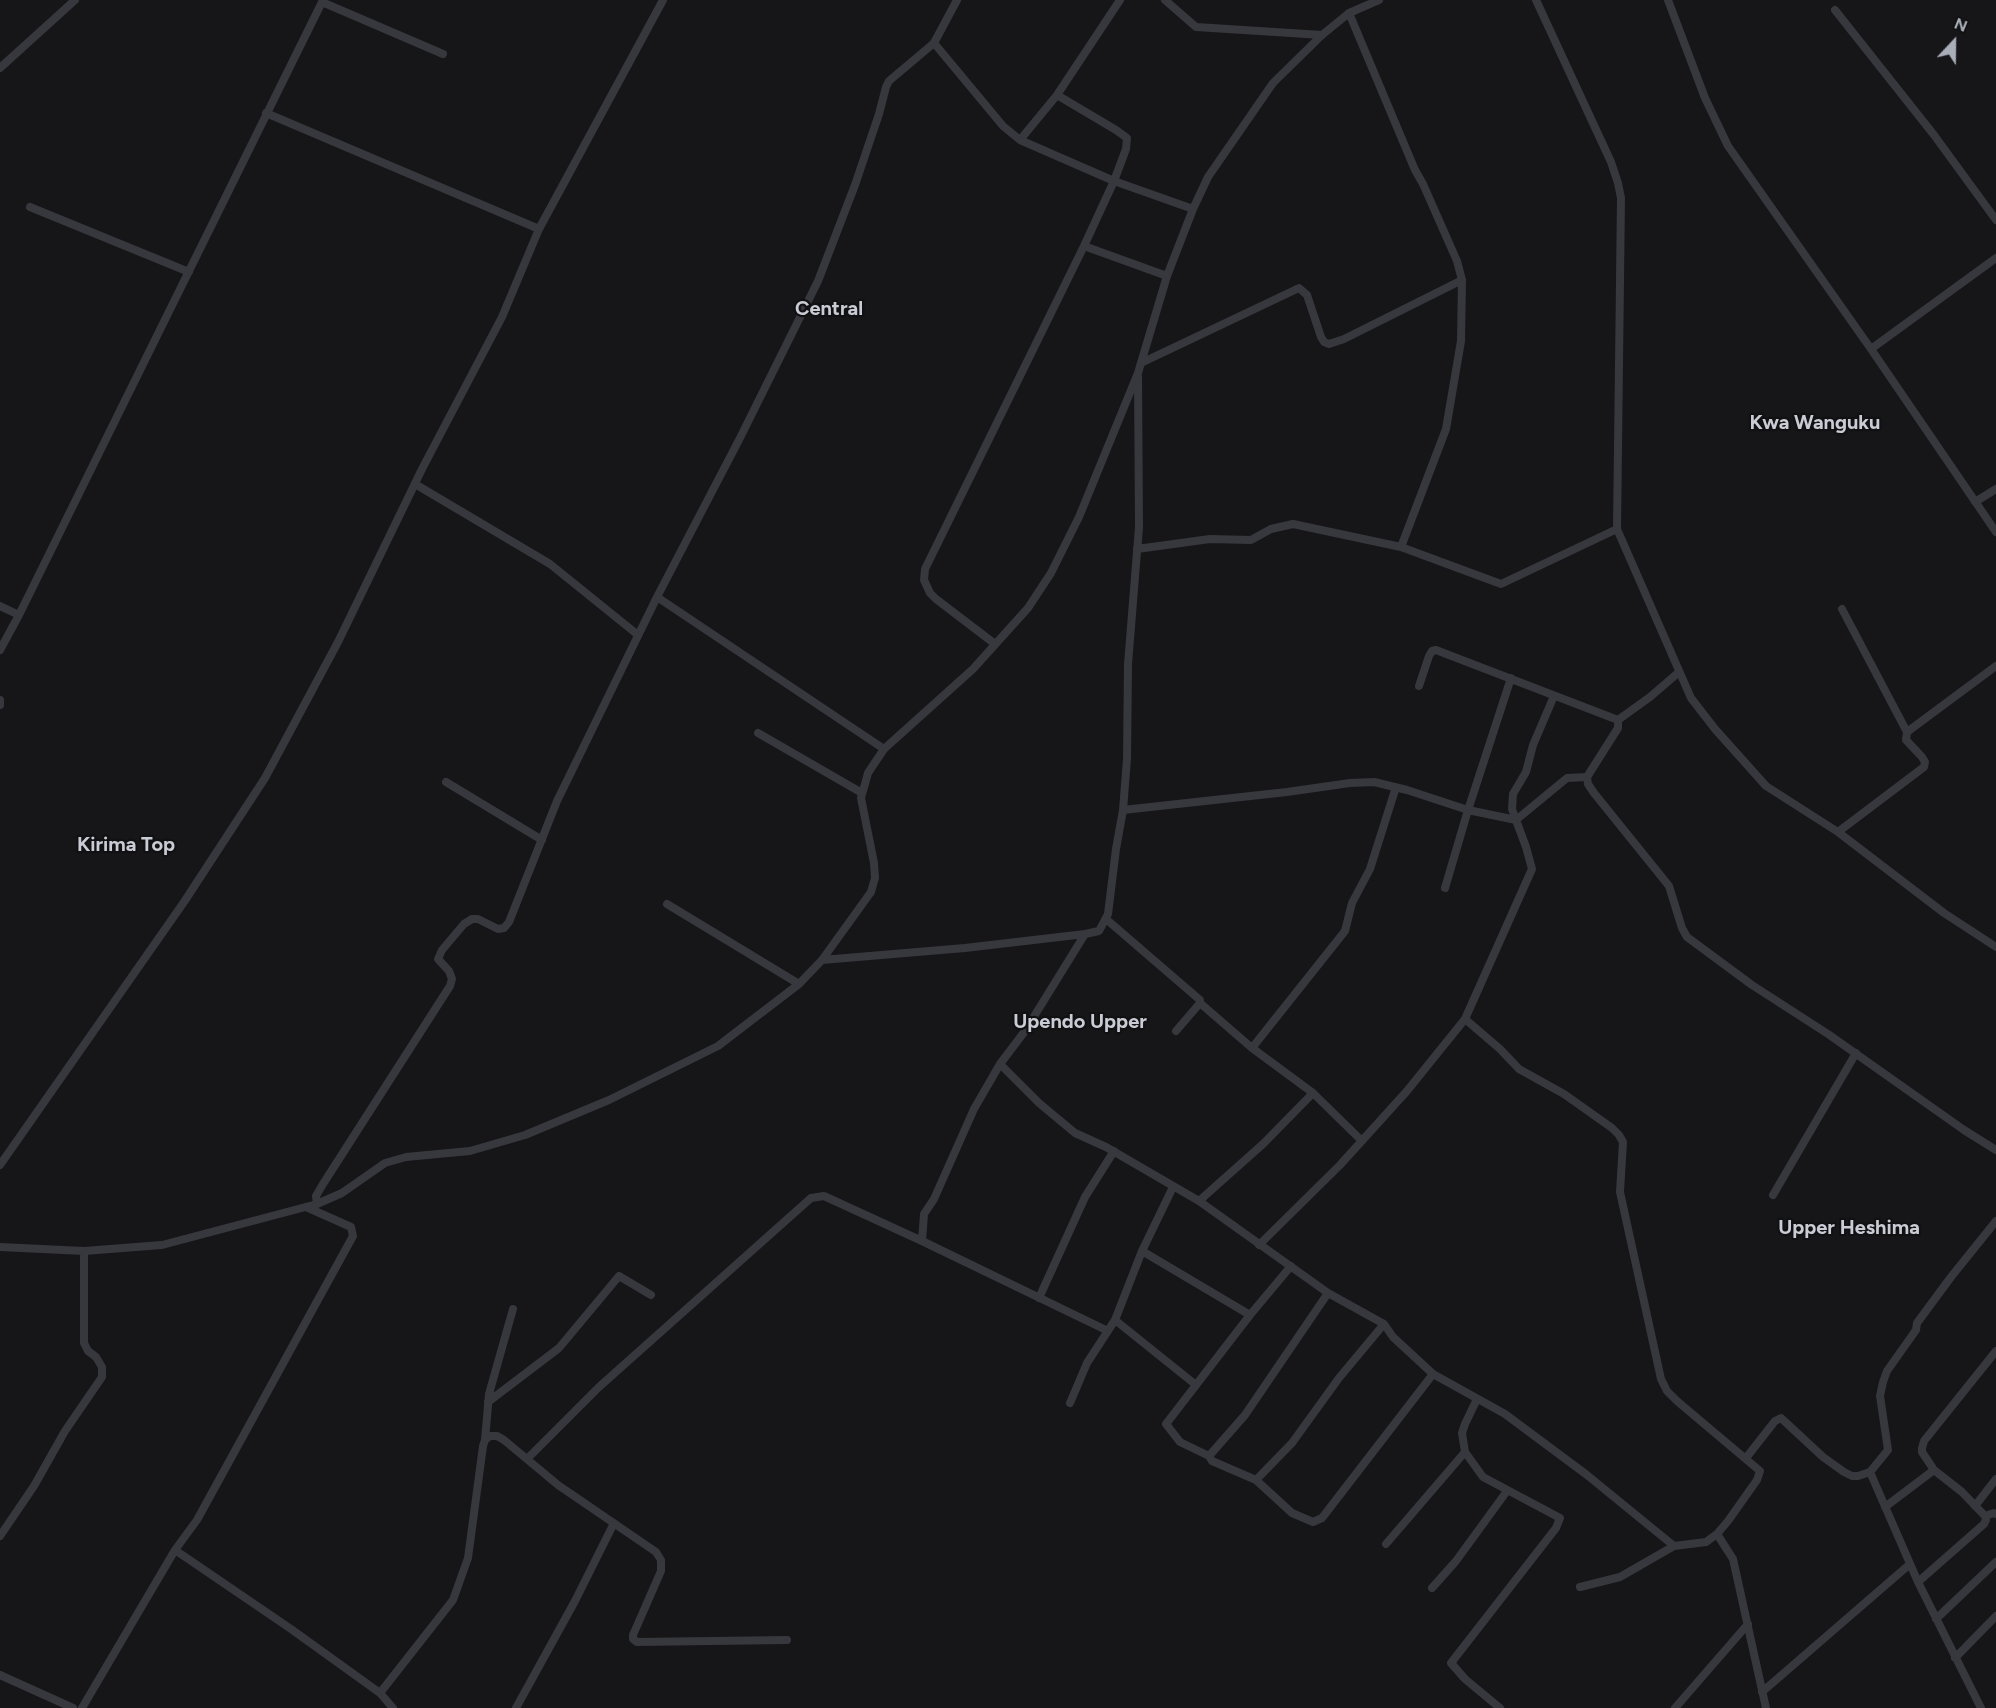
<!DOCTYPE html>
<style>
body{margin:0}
#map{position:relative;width:1996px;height:1708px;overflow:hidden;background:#161618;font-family:Figtree,sans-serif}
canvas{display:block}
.north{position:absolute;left:1924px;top:12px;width:60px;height:60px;-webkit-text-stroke:4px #111113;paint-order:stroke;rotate:22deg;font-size:16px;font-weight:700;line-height:24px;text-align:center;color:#a8adb8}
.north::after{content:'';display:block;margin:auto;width:21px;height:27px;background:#a8adb8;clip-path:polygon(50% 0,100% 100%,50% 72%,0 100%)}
</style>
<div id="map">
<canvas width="1996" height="1708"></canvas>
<div class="north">N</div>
</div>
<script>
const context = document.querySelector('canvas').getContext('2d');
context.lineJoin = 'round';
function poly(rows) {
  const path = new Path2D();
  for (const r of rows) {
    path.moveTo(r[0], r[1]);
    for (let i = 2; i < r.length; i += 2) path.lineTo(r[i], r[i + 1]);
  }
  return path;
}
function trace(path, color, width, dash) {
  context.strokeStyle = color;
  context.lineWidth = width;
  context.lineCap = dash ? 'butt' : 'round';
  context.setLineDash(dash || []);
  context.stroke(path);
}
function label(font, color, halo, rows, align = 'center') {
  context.font = font + ' Figtree,sans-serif';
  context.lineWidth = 4.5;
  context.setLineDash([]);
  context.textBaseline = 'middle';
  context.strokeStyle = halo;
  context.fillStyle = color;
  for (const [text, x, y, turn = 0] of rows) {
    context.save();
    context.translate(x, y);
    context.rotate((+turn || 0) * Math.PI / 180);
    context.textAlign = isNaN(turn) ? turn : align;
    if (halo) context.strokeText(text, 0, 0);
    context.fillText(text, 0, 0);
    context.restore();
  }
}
trace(poly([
 [1165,0,1196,27,1322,35],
 [1536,0,1611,162,1618,183,1621,198,1617,529,1691,698,1715,729,1766,786,1838,832,1944,913,1996,947],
 [1668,0,1705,98,1728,146,1871,349,1996,532],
 [322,2,443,54],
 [1835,10,1934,135,1996,220],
 [1349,13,1415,170,1423,184,1457,261,1462,280,1461,341,1446,429,1401,547],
 [934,43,1003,126,1020,140,1114,181,1193,209],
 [0,68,75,0],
 [266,113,539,229],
 [1020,140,1057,95,1120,0],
 [30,207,189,272],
 [1084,246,1167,276],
 [1871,349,1996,258],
 [1141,363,1299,288,1307,295,1321,337,1324,342,1329,344,1344,339,1462,280],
 [415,484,550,564,638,635],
 [1975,502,1996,489],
 [1137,549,1210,539,1251,540,1271,529,1293,524,1401,547,1501,584,1617,529],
 [657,597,884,749],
 [0,606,19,615,0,650],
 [1842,609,1907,732],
 [19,615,323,0],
 [995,644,936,599,930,593,924,580,925,569,1084,246,1114,181,1126,149,1127,138,1116,130,1057,95],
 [1419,686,1429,656,1432,651,1436,650,1618,720,1618,728,1587,777,1588,784,1594,793,1669,886,1682,928,1687,937,1752,985,1828,1034,1964,1130,1996,1150],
 [1554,696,1533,745,1526,772,1513,794,1512,809,1516,820,1567,778,1587,777],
 [0,700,0,705],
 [1618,720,1650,697,1679,672],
 [758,733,862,793],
 [446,782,542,840],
 [1123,810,1287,792,1350,783,1374,782,1407,790,1468,810,1516,820,1526,847,1532,869,1465,1019,1407,1091,1340,1165,1259,1245],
 [1838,832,1924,767,1925,762,1922,757,1906,740,1907,732,1996,666],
 [1445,888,1468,810,1511,678],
 [667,904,799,984],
 [1106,919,1200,1000,1200,1003,1176,1031],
 [822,960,965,948,1085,934],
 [1200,1003,1252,1048,1313,1093,1362,1141],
 [1465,1019,1500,1049,1519,1069,1564,1094,1612,1128,1619,1135,1623,1142,1620,1192,1661,1379,1667,1391,1677,1401,1760,1471,1757,1480,1728,1521,1717,1534,1706,1542,1674,1546,1620,1577,1580,1587],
 [1252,1048,1345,931,1352,903,1370,869,1396,787],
 [1000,1064,1039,1103,1075,1133,1106,1147,1199,1201,1328,1293,1384,1324,1393,1337,1433,1374,1505,1414,1587,1475,1674,1546],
 [0,1165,184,902,265,778,338,642,422,469,502,317,539,229,663,0],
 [1773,1195,1856,1053],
 [1199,1201,1263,1144,1313,1093],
 [317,1204,316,1196,323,1184,450,986,452,979,449,971,438,959,442,950,464,924,472,919,478,919,498,929,504,928,509,922,557,801,657,597,740,438,818,281,855,185,879,114,886,87,889,81,934,43,957,0],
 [922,1241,924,1214,934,1199,974,1109,1000,1064,1025,1031,1085,934,1099,931,1108,914,1116,849,1123,810,1127,759,1128,664,1139,527,1138,377],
 [0,1247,84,1251,162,1245,317,1204,342,1193,385,1163,406,1157,470,1151,525,1135,609,1100,718,1046,799,984,822,960,871,892,875,878,874,863,861,798,868,773,884,749,973,669,1028,608,1051,573,1079,517,1138,373,1167,276,1193,209,1208,177,1273,83,1322,35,1349,13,1379,0],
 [1142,1251,1250,1315],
 [1291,1266,1250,1315,1166,1424,1180,1442,1209,1456,1212,1461,1256,1480,1292,1513,1313,1522,1322,1518,1433,1374],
 [1039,1298,1085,1197,1114,1151],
 [1115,1320,1196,1385],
 [1477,1399,1465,1424,1462,1433,1465,1452,1483,1477,1560,1518,1556,1528,1451,1663,1465,1679,1500,1708],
 [488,1402,559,1348,619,1276,651,1295],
 [1070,1403,1087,1363,1115,1320,1142,1251,1173,1187],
 [485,1440,489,1394,513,1309],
 [1209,1456,1245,1415,1328,1293],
 [1746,1458,1775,1421,1781,1418,1823,1457,1844,1472,1852,1476,1858,1476,1870,1472,1888,1450,1880,1396,1883,1382,1887,1371,1916,1330,1917,1323,1951,1277,1996,1221],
 [527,1459,599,1387,811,1198,824,1196,922,1241,1108,1331],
 [1870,1472,1918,1582,1981,1708],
 [1256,1480,1292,1443,1339,1378,1384,1324],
 [1975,1506,1996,1479],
 [1885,1507,1934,1470],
 [1985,1516,1994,1513,1996,1514],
 [1717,1534,1733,1559,1766,1708],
 [0,1536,34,1486,65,1431,102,1377,102,1367,96,1357,88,1351,84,1343,84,1251],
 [1386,1544,1465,1452],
 [175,1550,291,1629,380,1693,393,1708],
 [1918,1582,1984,1524,1986,1520,1985,1516,1962,1492,1934,1470,1922,1452,1922,1448,1924,1441,1996,1351],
 [1432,1588,1456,1561,1507,1491],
 [1936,1619,1996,1562],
 [1955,1658,1996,1616],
 [0,1675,73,1708],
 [1762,1692,1910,1564],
 [380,1693,453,1600,468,1558,483,1446,485,1440,490,1436,497,1436,504,1440,558,1485,656,1552,661,1560,661,1571,633,1635,633,1639,637,1642,787,1640],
 [82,1708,175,1550,197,1520,353,1236,351,1227,306,1207],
 [516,1708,575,1601,614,1523],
 [1675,1708,1748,1624]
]), '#37383d', 8);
label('bold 20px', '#c9ccd4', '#111113', [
 ["Central",829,309],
 ["Kwa Wanguku",1815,423],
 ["Kirima Top",126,845],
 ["Upendo Upper",1080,1022],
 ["Upper Heshima",1849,1228]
]);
</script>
